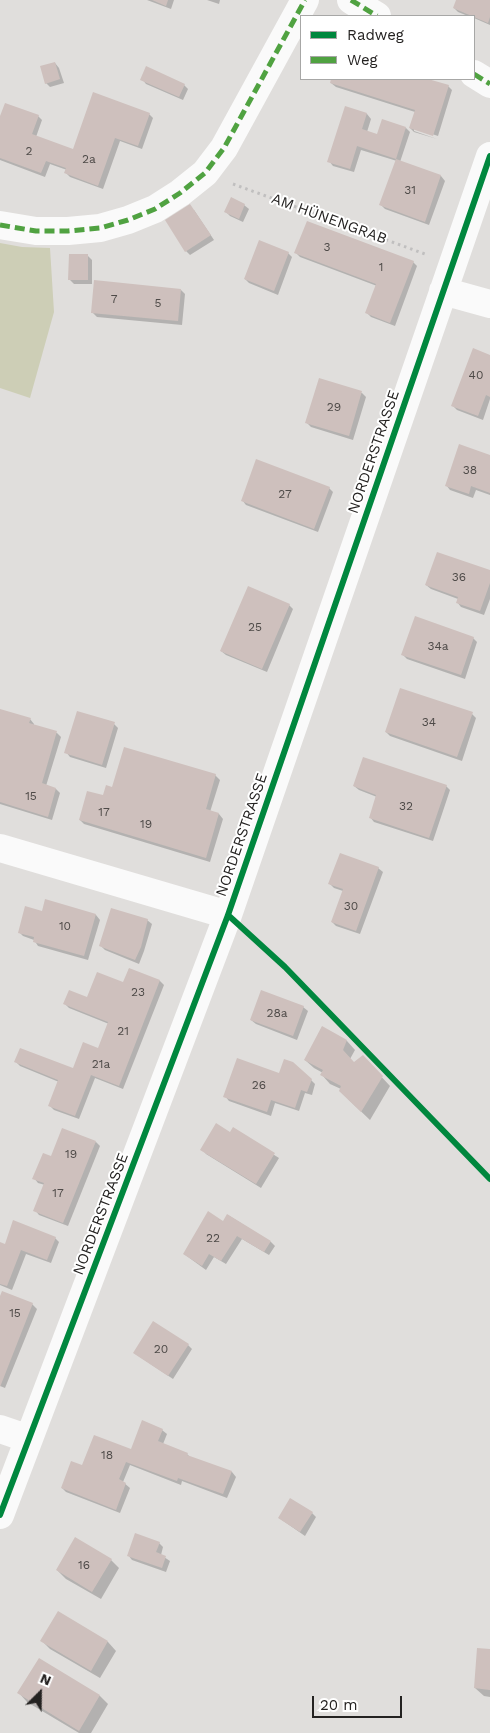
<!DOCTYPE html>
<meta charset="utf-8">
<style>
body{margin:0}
#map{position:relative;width:490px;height:1733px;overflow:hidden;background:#e0dedc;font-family:"Work Sans",sans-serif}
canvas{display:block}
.legend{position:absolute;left:300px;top:15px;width:175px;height:65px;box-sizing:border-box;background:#fff;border:1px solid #a7a7a6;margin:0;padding:6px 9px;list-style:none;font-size:15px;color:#242221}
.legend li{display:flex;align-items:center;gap:10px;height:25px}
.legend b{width:25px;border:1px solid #a7a7a6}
.north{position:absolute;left:15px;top:1668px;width:50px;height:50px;-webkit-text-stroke:4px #fff;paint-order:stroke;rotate:23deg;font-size:14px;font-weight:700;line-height:20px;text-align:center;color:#242221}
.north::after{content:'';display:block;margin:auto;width:18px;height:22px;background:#242221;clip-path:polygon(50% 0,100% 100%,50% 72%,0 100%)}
.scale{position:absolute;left:312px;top:1696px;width:90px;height:22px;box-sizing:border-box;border:2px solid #242221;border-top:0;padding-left:6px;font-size:15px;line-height:18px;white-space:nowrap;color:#242221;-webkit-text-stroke:4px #fff;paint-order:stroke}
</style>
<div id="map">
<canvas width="490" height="1733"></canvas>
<ul class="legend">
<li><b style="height:6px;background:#00873e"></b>Radweg</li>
<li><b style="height:6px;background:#50a241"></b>Weg</li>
</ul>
<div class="north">N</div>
<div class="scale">20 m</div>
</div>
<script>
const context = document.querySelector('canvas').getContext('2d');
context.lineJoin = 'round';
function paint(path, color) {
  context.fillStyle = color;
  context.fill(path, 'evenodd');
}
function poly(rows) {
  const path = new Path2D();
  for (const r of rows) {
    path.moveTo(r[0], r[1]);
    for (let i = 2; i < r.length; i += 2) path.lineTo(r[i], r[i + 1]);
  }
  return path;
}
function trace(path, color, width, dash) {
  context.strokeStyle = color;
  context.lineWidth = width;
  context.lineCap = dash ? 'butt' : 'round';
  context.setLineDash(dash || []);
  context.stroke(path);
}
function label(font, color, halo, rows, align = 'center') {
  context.font = font + ' "Work Sans",sans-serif';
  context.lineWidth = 4;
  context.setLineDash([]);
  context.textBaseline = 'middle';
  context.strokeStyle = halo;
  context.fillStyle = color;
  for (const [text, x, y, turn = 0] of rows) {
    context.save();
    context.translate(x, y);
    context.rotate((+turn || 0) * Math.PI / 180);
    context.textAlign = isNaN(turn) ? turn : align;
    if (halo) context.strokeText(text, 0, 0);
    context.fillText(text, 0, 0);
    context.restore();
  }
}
paint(poly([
 [0,243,22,247,50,248,54,312,30,398,0,388]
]), '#cdceb6');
paint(poly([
 [147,0,174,0,171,9],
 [207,0,220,0,219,4],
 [457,0,490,0,490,25,474,18,474,16,468,16,458,12,454,8],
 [55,63,59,68,64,83,50,87,46,83],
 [142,79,184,85,188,89,183,100,146,84],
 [333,79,424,79,448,86,452,90,438,136,414,128,414,131,437,139,414,132,410,128,415,112,336,87,331,83],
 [346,108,367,114,371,119,367,132,378,135,406,128,410,132,400,162,441,176,445,181,429,225,385,209,381,205,397,161,361,150,354,172,333,166,329,161],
 [149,114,153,118,142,149,120,141,103,189,70,177,66,173,67,170,50,164,45,177,0,160,0,120,38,116,42,120,36,137,73,151],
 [244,205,249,209,243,222,230,216,226,212],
 [194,210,214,240,190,255,186,251],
 [288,253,292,257,278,295,249,283,245,279],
 [296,253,413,262,417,266,395,326,371,317,367,313,377,286,300,257],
 [88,256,92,260,92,284,74,284,70,280],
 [181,290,185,294,182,325,97,317,92,312],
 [490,356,490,399,483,420,457,410,453,406],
 [320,380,362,393,366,397,353,440,311,427,307,423],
 [490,456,490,495,476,490,473,498,450,490,446,485],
 [329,488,333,492,318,532,246,505,242,500],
 [490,572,490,599,484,615,461,607,457,602,458,599,431,589,426,585],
 [289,605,293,609,267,672,226,655,221,651],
 [473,638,477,642,465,679,407,659,403,655],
 [0,711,30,719,34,724,34,725,57,733,61,737,46,786,56,789,60,793,52,820,0,804],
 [472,714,476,718,462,761,390,736,386,732],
 [114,724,118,728,106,768,70,757,66,752],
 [215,775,220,780,210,812,219,814,223,819,210,862,84,824,80,820,112,788],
 [354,786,446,786,450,790,433,841,374,822,370,817,377,797,359,790],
 [378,868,383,872,360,934,336,926,332,922,343,891,334,888,330,884],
 [46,901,96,915,100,920,88,960,38,946,34,940,23,936,19,932,43,912],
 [147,920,152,924,144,951,139,964,105,950,100,945],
 [129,969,160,981,164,985,123,1089,95,1078,79,1119,54,1110,50,1106,59,1082,20,1066,16,1062,74,1070,99,1050,109,1024,69,1008,65,1004,87,999,124,983],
 [303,1007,308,1011,297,1040,256,1024,251,1020],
 [322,1027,347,1041,355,1050,350,1059,354,1064,363,1057,390,1086,370,1120,349,1100,341,1089,330,1084,322,1075,323,1073,314,1068,305,1060],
 [280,1074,311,1080,315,1084,312,1095,305,1093,299,1111,275,1103,271,1116,229,1101,225,1096],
 [233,1129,279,1158,261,1188,206,1154,202,1149,230,1134],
 [96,1142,100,1146,68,1226,39,1215,35,1210,45,1185,38,1183,34,1178,51,1158],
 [228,1215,271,1242,275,1246,269,1255,242,1239,226,1264,214,1257,206,1270,184,1254,224,1222],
 [55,1238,59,1242,51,1263,26,1254,12,1290,0,1285,0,1243,5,1245],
 [0,1300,32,1304,37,1309,5,1388,0,1386],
 [188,1345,192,1349,173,1379,134,1353],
 [162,1430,167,1434,163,1444,187,1454,191,1458,232,1472,236,1477,227,1498,182,1481,181,1485,130,1465,123,1482,130,1488,120,1513,66,1492,62,1488,83,1466,131,1451],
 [312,1513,316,1517,305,1536,279,1518],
 [159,1543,163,1547,161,1555,170,1561,166,1572,132,1560,128,1555],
 [111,1560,119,1568,101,1599,66,1579,57,1570],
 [58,1613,108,1642,116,1651,100,1678,50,1649,42,1641],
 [490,1650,490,1697,484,1696,475,1688],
 [39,1660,100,1696,108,1704,91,1733,79,1733,27,1702,19,1693]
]), '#0003');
paint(poly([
 [152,0,168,0,166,6],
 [456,0,490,0,490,17,488,23,453,8],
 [55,62,60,79,45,84,40,66],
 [146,66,185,84,179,97,140,80],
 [331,79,428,79,449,85,433,136,409,128,415,110,330,83],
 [93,92,150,113,138,146,115,138,98,186,64,173,66,168,46,161,41,173,0,158,0,116,5,103,39,115,32,134,73,149],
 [345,106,367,113,362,129,377,134,382,119,406,127,396,159,357,146,350,169,327,162],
 [396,159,441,175,425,222,379,205],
 [231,197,245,204,239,219,224,212],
 [190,204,211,235,185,252,165,220],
 [307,221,414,261,390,323,365,313,376,284,294,253],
 [259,240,289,252,274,291,244,279],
 [69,254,88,254,88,280,68,280],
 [94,280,181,289,178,321,91,313],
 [473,348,490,355,490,397,486,395,478,416,451,406],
 [319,378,362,391,349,436,305,423],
 [459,444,490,455,490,493,471,486,469,494,445,486],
 [256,459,330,487,314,529,241,501],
 [437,552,490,570,490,583,480,611,456,603,458,597,425,585],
 [248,586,290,604,262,669,220,651],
 [415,616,474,637,461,675,401,655],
 [400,688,473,712,457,757,385,732],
 [0,709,31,718,29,723,57,731,42,783,56,788,48,817,0,802],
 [77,711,115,722,102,765,64,753],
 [124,747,216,774,206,809,219,813,206,858,79,820,87,791,103,795,106,785,112,787],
 [363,757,447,785,429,838,369,818,376,795,353,786],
 [340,853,379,867,356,931,331,922,343,889,328,884],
 [45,899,96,914,84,956,33,942,34,937,18,933,25,906,42,911],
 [111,908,148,919,141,947,135,960,99,946],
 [129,968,160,980,119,1086,91,1075,75,1116,48,1106,58,1080,14,1062,20,1048,73,1068,83,1042,98,1048,108,1022,63,1004,69,990,87,997,97,972,123,982],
 [261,990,304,1006,293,1036,250,1020],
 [322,1026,347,1040,343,1050,354,1062,363,1055,383,1076,361,1112,339,1091,341,1086,320,1075,323,1070,304,1060],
 [237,1058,279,1073,284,1059,293,1062,312,1079,307,1092,301,1090,295,1108,271,1100,267,1112,223,1097],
 [216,1123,230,1132,233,1127,275,1153,256,1184,200,1150],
 [62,1128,96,1141,63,1223,33,1211,44,1183,32,1179,43,1153,51,1156],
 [208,1211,223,1221,227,1214,271,1241,264,1252,237,1236,221,1261,209,1254,202,1266,183,1254],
 [13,1220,56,1237,47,1260,21,1250,7,1286,0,1284,0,1242,5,1244],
 [2,1291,33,1303,0,1387,0,1296],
 [153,1321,189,1344,168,1376,133,1353],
 [142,1420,163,1429,158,1441,188,1453,187,1455,232,1471,223,1494,178,1478,177,1481,126,1462,119,1479,126,1483,116,1510,61,1488,71,1461,82,1465,94,1435,131,1449],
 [290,1498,313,1512,300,1532,278,1518],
 [135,1533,160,1542,156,1552,166,1556,162,1568,127,1556],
 [75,1537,112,1559,92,1592,56,1570],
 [58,1611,108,1641,91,1671,40,1641],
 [477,1648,490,1649,490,1690,474,1688],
 [39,1658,100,1695,79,1731,17,1693]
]), '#cec0bd');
trace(poly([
 [233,184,425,254]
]), '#c0bfbf', 3, [2.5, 4]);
trace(poly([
 [351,0,377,16],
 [474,74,490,84],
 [0,225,36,231,68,231,100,228,128,220,155,209,180,193,205,173,224,148,305,0],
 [443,291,490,304],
 [0,848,228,915],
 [0,1429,29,1439],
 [0,1515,228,915,490,156]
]), '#fafafa', 28);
trace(poly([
 [351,0,377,16],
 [474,74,490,84],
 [0,225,36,231,68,231,100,228,128,220,155,209,180,193,205,173,224,148,305,0]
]), '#50a241', 5, [10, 5]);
trace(poly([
 [228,915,285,967,490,1179],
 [0,1515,228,915,490,156]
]), '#00873e', 6);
label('12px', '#4e4a48', null, [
 ["2",29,151],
 ["2a",89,159],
 ["31",410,190],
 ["3",327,247],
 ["1",381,267],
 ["7",114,299],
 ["5",158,303],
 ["40",476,375],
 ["29",334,407],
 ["38",470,470],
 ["27",285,494],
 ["36",459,577],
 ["25",255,627],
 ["34a",438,646],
 ["34",429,722],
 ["15",31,796],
 ["32",406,806],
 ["17",104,812],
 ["19",146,824],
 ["30",351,906],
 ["10",65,926],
 ["23",138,992],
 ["28a",277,1013],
 ["21",123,1031],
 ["21a",101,1064],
 ["26",259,1085],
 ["19",71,1154],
 ["17",58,1193],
 ["22",213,1238],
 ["15",15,1313],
 ["20",161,1349],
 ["18",107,1455],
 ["16",84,1565]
]);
label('15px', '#242221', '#fff', [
 ["AM HÜNENGRAB",329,219,20],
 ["NORDERSTRASSE",374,452,-71],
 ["NORDERSTRASSE",242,835,-71],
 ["NORDERSTRASSE",101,1214,-69]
]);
</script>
